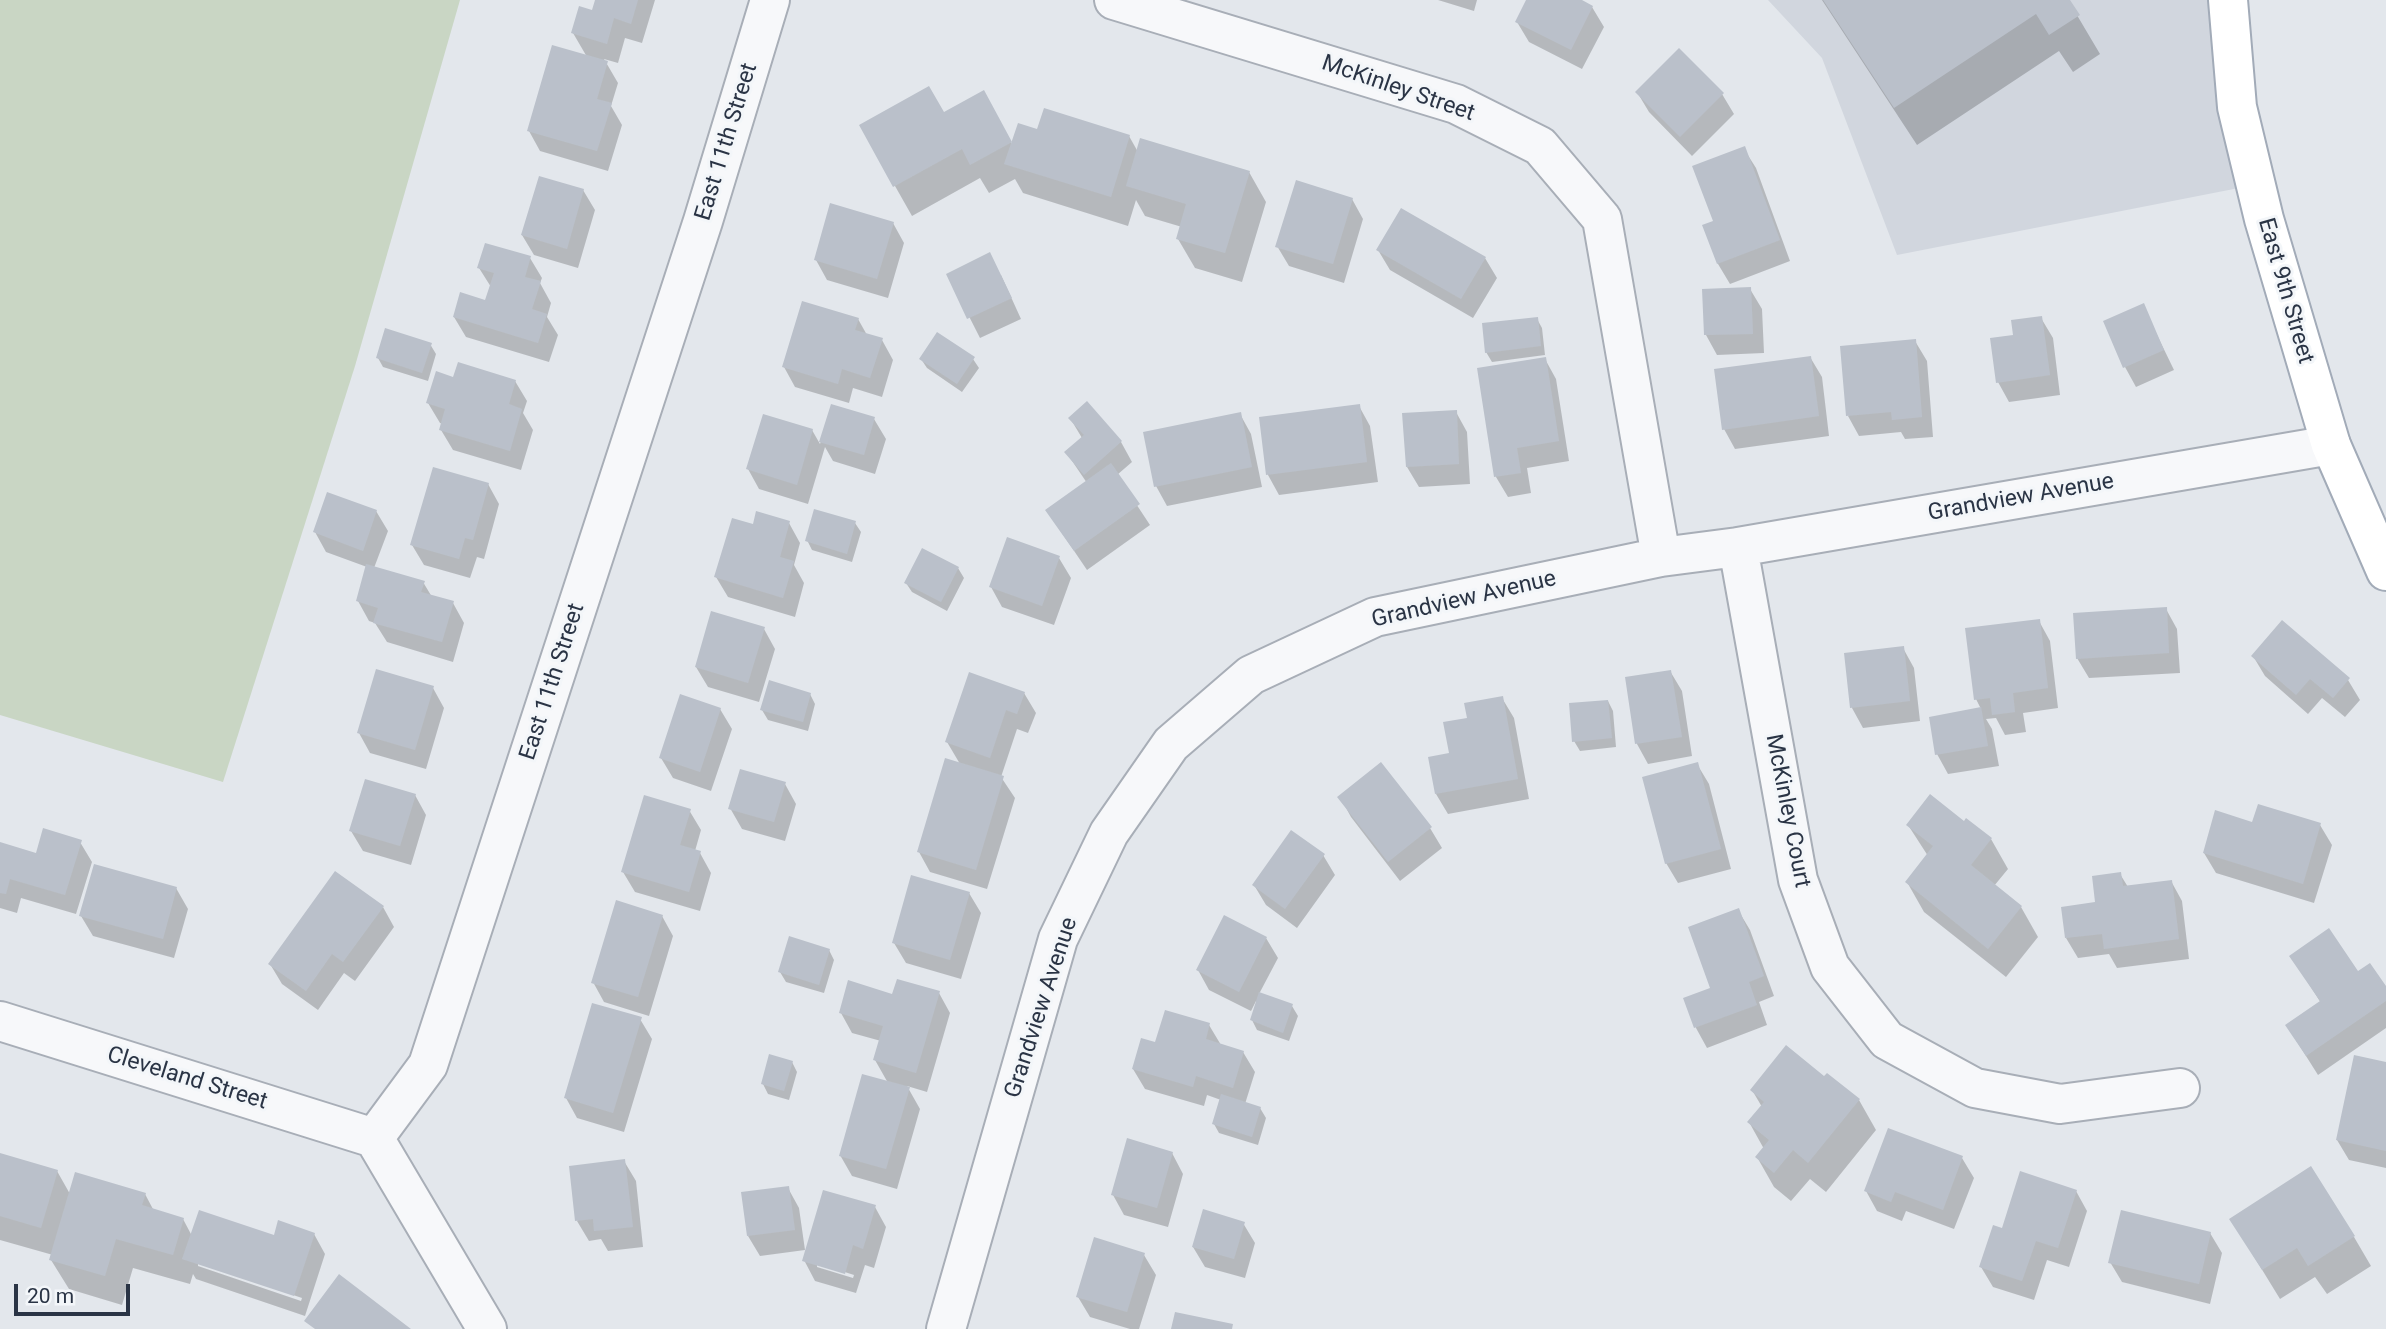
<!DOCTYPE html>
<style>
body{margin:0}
#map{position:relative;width:2386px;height:1329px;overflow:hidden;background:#e3e7ec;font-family:Roboto,sans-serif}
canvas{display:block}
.scale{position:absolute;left:14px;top:1284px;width:116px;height:32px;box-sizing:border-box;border:4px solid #2a3445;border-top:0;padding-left:9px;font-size:21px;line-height:24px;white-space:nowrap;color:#2a3445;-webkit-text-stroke:5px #f3f6f9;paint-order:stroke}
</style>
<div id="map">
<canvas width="2386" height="1329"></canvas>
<div class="scale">20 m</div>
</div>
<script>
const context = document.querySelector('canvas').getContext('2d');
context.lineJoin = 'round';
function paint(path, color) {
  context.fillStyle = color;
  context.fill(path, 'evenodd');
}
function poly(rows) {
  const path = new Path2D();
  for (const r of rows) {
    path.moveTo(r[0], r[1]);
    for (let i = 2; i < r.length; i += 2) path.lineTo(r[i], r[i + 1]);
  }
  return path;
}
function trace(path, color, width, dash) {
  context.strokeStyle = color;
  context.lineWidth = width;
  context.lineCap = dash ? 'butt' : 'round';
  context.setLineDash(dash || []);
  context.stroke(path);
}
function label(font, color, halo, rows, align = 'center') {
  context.font = font + ' Roboto,sans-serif';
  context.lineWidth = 6;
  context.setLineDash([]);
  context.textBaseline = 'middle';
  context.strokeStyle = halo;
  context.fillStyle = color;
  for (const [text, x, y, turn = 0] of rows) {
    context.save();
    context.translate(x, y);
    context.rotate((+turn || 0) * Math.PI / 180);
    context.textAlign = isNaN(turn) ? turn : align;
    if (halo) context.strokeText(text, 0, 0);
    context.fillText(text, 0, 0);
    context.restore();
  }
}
paint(poly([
 [1768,0,2216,0,2244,187,1897,255,1822,58]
]), '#d1d6de');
paint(poly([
 [0,0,460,0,355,366,223,782,0,715]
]), '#c9d6c4');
paint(poly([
 [597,0,655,0,642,43,625,38,618,63,604,59,618,83,611,106,622,125,608,171,540,151,529,131,587,57,573,33,593,12],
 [1438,0,1477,0,1474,11],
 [1528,0,1578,0,1592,7,1604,27,1582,69,1529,42,1517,22],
 [1822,0,2068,0,2100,54,2073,72,2059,51,1917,145],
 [1637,92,1722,94,1734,114,1692,156,1649,112],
 [944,115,1000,122,1012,145,1038,131,1129,136,1138,152,1249,172,1266,202,1242,282,1195,268,1178,239,1182,227,1145,216,1136,200,1128,226,1023,193,1015,179,989,193,980,178,912,216,861,126],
 [1744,149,1756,168,1790,261,1730,284,1718,264,1705,226,1715,223],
 [583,190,595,210,578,268,534,255,522,235],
 [1352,199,1363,219,1344,283,1289,266,1277,246],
 [893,223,904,243,888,298,827,280,816,260],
 [1378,250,1485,258,1497,278,1473,318,1390,270],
 [530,258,542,278,540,283,551,303,547,317,558,335,549,362,466,337,454,317,486,302,491,287,479,268],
 [948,275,1001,275,1021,319,980,338],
 [1750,289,1762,309,1764,353,1717,355,1706,335],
 [2143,306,2174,370,2136,387,2125,367],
 [2041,318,2053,338,2060,395,2009,402,1998,382,2015,337],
 [858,319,867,335,882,340,893,360,882,397,853,388,849,403,795,387,784,367],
 [1537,319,1542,328,1545,355,1492,362,1486,352],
 [1915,341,1927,361,1933,437,1905,439,1901,432,1859,436,1848,416],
 [430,344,436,354,428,381,383,367,378,358],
 [1810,357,1822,377,1829,436,1735,449,1724,429],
 [921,359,973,359,979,368,962,392,927,368],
 [1545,359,1556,379,1569,461,1527,468,1531,493,1508,497,1496,477,1479,369],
 [454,379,515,381,527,401,523,413,533,430,521,470,453,450,441,430,443,424,440,423,428,403],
 [832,406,874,419,886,439,875,474,833,461,825,447,808,504,759,489,748,469,812,430,820,444],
 [1359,406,1370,426,1378,482,1279,495,1268,475,1261,419],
 [1456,412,1467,432,1470,484,1419,487,1407,467],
 [1240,414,1251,434,1262,487,1167,506,1156,486],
 [1070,418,1121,442,1132,462,1117,475,1150,525,1087,570,1047,511,1087,483,1066,452,1082,438],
 [488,484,499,504,484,559,477,557,470,578,424,565,412,545],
 [376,511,388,531,374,568,423,582,432,597,453,603,464,623,453,662,387,642,375,623,369,621,358,601,367,567,326,552,315,532],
 [789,523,800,543,794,565,804,583,795,617,728,597,716,577,754,526],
 [855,523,861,532,852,562,812,550,807,540],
 [1059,558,1071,578,1054,625,1002,607,991,587],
 [958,568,964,578,947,611,912,592,906,583],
 [2166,609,2177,629,2180,673,2089,678,2077,658],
 [2039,621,2050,641,2058,708,2023,713,2026,732,2005,735,1996,718,1986,719,1992,729,1999,766,1948,774,1937,754,1931,718,1981,709,1976,699],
 [764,629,775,649,759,702,708,687,696,667],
 [1903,648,1914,668,1920,721,1863,728,1852,708,1846,654],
 [2253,656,2348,680,2360,700,2345,717,2322,698,2308,714,2265,676],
 [1670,671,1682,691,1692,756,1648,764,1637,744,1627,679],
 [433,688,444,708,426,769,370,753,359,733],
 [1024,693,1036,713,1028,733,1017,729,1001,777,1015,798,987,889,930,872,919,852,960,764,947,742],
 [810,694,815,704,808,731,768,720,762,710],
 [1502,698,1514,718,1529,799,1448,814,1436,794,1451,755,1469,719],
 [1608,701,1613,711,1616,747,1580,751,1574,741],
 [720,709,732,729,711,791,673,778,661,758],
 [1697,764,1709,784,1731,869,1678,883,1666,863],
 [785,784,796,804,785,841,742,829,730,808],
 [415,795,426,815,411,865,363,851,351,831],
 [1340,797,1430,828,1442,848,1400,881,1351,817],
 [689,810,701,830,695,851,700,853,711,873,700,911,635,892,623,872],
 [1964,823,1991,839,2008,869,1994,886,2021,907,2038,937,2006,977,1924,912,1907,882,1928,856,1908,825],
 [2253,824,2320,825,2332,845,2314,903,2216,873,2204,853],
 [80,842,92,862,76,914,21,898,17,913,0,908,0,844,37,855],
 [1323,855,1335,875,1297,928,1266,905,1254,885],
 [2120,874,2128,887,2171,881,2182,901,2189,959,2117,968,2109,954,2078,958,2066,938],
 [176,888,188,909,174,958,93,936,81,916],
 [969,893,981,913,961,979,906,963,894,943],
 [383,907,394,927,355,981,344,973,318,1010,282,984,270,964],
 [1738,910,1750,930,1774,996,1759,1002,1767,1025,1707,1048,1696,1028,1685,999,1712,989],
 [662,916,673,936,649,1016,604,1002,593,982],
 [1266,938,1278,958,1259,994,1292,1006,1298,1016,1289,1041,1257,1030,1252,1020,1258,1002,1256,1001,1251,1011,1209,990,1198,970],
 [829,950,834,960,824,993,786,982,780,972],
 [2291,956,2358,973,2386,990,2386,1028,2318,1075,2287,1026,2321,1003],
 [939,993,950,1013,927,1092,907,1086,920,1109,897,1189,852,1176,840,1155,888,1083,875,1060,881,1041,852,1033,841,1013,893,996],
 [640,1019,652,1039,624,1132,577,1118,566,1098],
 [1209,1025,1221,1045,1243,1052,1255,1072,1245,1104,1260,1108,1266,1118,1258,1145,1219,1133,1214,1124,1221,1100,1207,1095,1204,1106,1145,1089,1133,1069,1156,1044],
 [792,1062,797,1072,789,1100,768,1094,763,1084],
 [2386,1064,2386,1168,2349,1160,2337,1140],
 [1824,1079,1859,1100,1876,1130,1826,1192,1810,1179,1791,1201,1774,1187,1757,1157,1764,1149,1749,1122,1762,1107,1752,1090],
 [1172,1153,1183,1174,1168,1227,1124,1215,1113,1195],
 [0,1154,57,1171,70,1194,145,1194,154,1211,183,1219,192,1236,275,1237,314,1234,325,1254,305,1316,196,1279,193,1274,190,1284,133,1268,122,1305,69,1289,51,1260,53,1255,0,1240],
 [198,1263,302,1298,301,1301,198,1266],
 [1962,1158,1974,1178,1954,1229,1906,1211,1902,1221,1877,1211,1866,1191],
 [624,1161,636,1181,643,1247,608,1251,601,1239,589,1241,577,1221],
 [788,1188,799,1208,805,1250,760,1256,748,1236],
 [2076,1191,2087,1211,2069,1267,2047,1260,2034,1300,1993,1287,1981,1267,2003,1230],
 [875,1207,886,1227,874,1268,865,1265,856,1293,815,1281,804,1260],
 [817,1263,854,1275,853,1278,817,1267],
 [2231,1219,2354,1237,2371,1266,2327,1294,2315,1277,2280,1299],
 [1243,1223,1255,1243,1245,1278,1205,1267,1193,1247],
 [2210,1233,2222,1253,2210,1304,2122,1282,2110,1262],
 [1144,1255,1156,1275,1139,1329,1130,1329,1090,1317,1078,1297]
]), '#0003');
paint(poly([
 [595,0,638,0,631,24,614,18,607,44,571,33,579,6,592,10],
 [1526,0,1582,0,1593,6,1571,50,1515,22],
 [1823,0,2070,0,2080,15,2049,35,2036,14,1894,108],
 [552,45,608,61,597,99,612,103,597,151,527,131],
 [1679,48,1724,93,1680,137,1635,92],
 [929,86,944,112,984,90,1012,142,970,165,962,149,893,187,859,125],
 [1044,108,1130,135,1111,197,1004,164,1018,123,1037,129],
 [1140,138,1250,171,1225,253,1176,239,1186,204,1126,186],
 [1745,146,1780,240,1717,264,1702,225,1713,221,1692,166],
 [539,176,584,189,567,249,521,235],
 [1296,180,1353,198,1333,264,1275,247],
 [830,203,894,222,877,279,814,260],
 [1401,208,1486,257,1461,299,1376,250],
 [485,243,531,256,525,277,541,281,532,309,547,314,538,343,453,317,460,292,485,300,494,273,477,268],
 [990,252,1012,298,967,319,946,274],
 [1751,287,1753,334,1704,335,1702,289],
 [802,301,859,318,855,330,883,338,870,378,842,369,838,384,782,367],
 [2144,303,2164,350,2123,368,2103,321],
 [2042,316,2050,375,1996,383,1990,338,2013,335,2011,320],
 [1538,317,1541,346,1485,353,1482,323],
 [385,328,432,343,422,373,376,358],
 [937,332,975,357,957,384,919,359],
 [1916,339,1922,417,1892,420,1891,412,1846,416,1840,346],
 [1811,356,1819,416,1722,430,1714,369],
 [1546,357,1559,441,1517,448,1521,473,1494,477,1477,368],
 [458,362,516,380,509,404,522,409,510,451,439,430,445,409,426,403,436,371,453,377],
 [1087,401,1122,441,1084,475,1064,452,1084,435,1068,418],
 [831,404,875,417,864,455,819,442],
 [1360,404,1367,462,1266,475,1259,417],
 [1457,410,1459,464,1406,467,1402,413],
 [1241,412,1252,467,1154,487,1143,432],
 [763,414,813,429,797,485,746,469],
 [1111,463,1140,504,1074,551,1045,510],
 [433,467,489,483,473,540,465,538,459,559,410,545],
 [327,492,377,510,363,551,313,532],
 [814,509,856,521,847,554,805,541],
 [756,511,790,521,780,557,794,561,783,598,714,577,732,518,753,524],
 [1007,537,1060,556,1042,606,989,587],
 [922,548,959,567,941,602,904,583],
 [366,564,425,581,421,592,454,601,442,642,373,623,378,608,356,601],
 [2167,607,2169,653,2076,659,2073,613],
 [711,611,765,627,748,683,695,667],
 [2040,619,2048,688,2013,693,2015,712,1992,715,1990,698,1974,700,1965,628],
 [2282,620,2350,678,2333,698,2310,679,2296,695,2251,656],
 [1904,646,1910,701,1850,708,1844,653],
 [376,669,434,686,415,750,357,733],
 [1671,670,1682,737,1635,744,1625,677],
 [969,672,1025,692,1017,714,1006,710,990,758,945,742],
 [769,680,811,693,803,722,760,710],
 [680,694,721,708,700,772,659,758],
 [1503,696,1518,779,1435,794,1428,757,1449,753,1443,722,1467,718,1464,703],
 [1608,700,1612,738,1572,742,1569,703],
 [1981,707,1988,746,1935,755,1929,717],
 [945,758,1004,776,976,870,917,852],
 [1381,762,1432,827,1388,862,1337,797],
 [1698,762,1721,849,1665,864,1642,777],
 [740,769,786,782,774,822,728,809],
 [365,779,416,794,400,846,349,831],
 [1930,794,1964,821,1966,818,1992,838,1971,865,2022,906,1988,949,1905,882,1933,846,1906,825],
 [644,795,691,809,680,845,701,851,689,892,621,872],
 [2258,804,2321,823,2303,884,2203,853,2215,810,2252,822],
 [43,828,82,840,65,895,10,879,6,894,0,893,0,842,36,853],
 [1291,830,1325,854,1285,909,1252,885],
 [94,864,177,887,163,939,79,916],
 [335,871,384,906,343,962,332,954,306,991,268,964],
 [2121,872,2123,886,2172,880,2179,939,2104,949,2102,934,2065,938,2061,907,2095,902,2092,876],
 [911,875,970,892,950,960,892,943],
 [616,900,663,915,638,997,591,983],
 [1739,908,1764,976,1749,982,1757,1005,1694,1028,1683,998,1710,988,1688,927],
 [1224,915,1267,937,1239,992,1196,970],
 [2329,928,2358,971,2370,963,2386,986,2386,1001,2306,1056,2285,1025,2320,1001,2289,956],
 [789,936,830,949,819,985,778,972],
 [897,979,940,991,916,1073,873,1060,883,1026,839,1013,848,980,892,994],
 [1259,992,1293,1004,1283,1033,1250,1020],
 [592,1003,642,1017,613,1113,564,1098],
 [1165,1010,1210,1023,1206,1039,1244,1051,1233,1088,1196,1076,1193,1087,1132,1069,1141,1038,1155,1042],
 [1786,1045,1824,1076,1827,1073,1860,1099,1808,1163,1793,1150,1774,1173,1755,1157,1769,1140,1747,1122,1764,1102,1750,1090],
 [769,1054,793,1061,784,1091,761,1084],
 [2354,1055,2386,1062,2386,1151,2336,1140],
 [862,1074,910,1087,886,1169,839,1156],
 [1221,1094,1261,1107,1252,1137,1212,1124],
 [1888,1128,1963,1156,1943,1210,1895,1192,1891,1202,1864,1191],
 [1127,1138,1173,1152,1157,1208,1111,1195],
 [0,1153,58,1170,41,1228,0,1216],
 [625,1159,633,1227,594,1231,593,1219,575,1221,569,1166],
 [2311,1166,2355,1236,2308,1266,2297,1248,2262,1270,2229,1219],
 [2020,1171,2077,1190,2058,1248,2036,1241,2022,1281,1979,1267,1993,1225,2002,1228],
 [75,1172,146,1193,142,1205,184,1218,173,1255,116,1239,105,1276,49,1260],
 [789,1186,795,1230,747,1236,741,1192],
 [823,1190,876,1205,863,1249,853,1245,845,1274,802,1261],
 [1203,1209,1245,1222,1234,1259,1192,1247],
 [199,1210,274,1235,278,1220,315,1233,294,1296,182,1259],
 [2121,1210,2211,1232,2199,1284,2108,1263],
 [1094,1237,1145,1253,1127,1312,1076,1297],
 [339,1274,411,1329,315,1329,304,1321],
 [1175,1312,1233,1324,1232,1329,1171,1329]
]), '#bac0ca');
const minor = poly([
 [1114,0,1456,104,1540,146,1602,219,1661,557],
 [1738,547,1798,880,1830,967,1887,1040,1975,1088,2060,1104,2180,1088],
 [0,1021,374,1138],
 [487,1329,374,1138,428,1065,703,221,770,0],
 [946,1329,1058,939,1109,833,1171,744,1251,675,1375,617,1661,557,1738,547,2331,445]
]);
const major = poly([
 [2228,0,2237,107,2264,219,2331,445,2386,571]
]);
trace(minor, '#a8aeb7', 42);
trace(major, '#a2abb8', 42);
trace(minor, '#f7f8fa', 38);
trace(major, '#fff', 38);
label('23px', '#2a3445', '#f3f6f9', [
 ["McKinley Street",1398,89,19],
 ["East 11th Street",727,142,-73],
 ["East 9th Street",2285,291,74],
 ["Grandview Avenue",2021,498,-10],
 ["Grandview Avenue",1464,600,-13],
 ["East 11th Street",553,682,-72],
 ["McKinley Court",1787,811,79],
 ["Grandview Avenue",1042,1008,-72],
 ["Cleveland Street",187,1079,17]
]);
</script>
